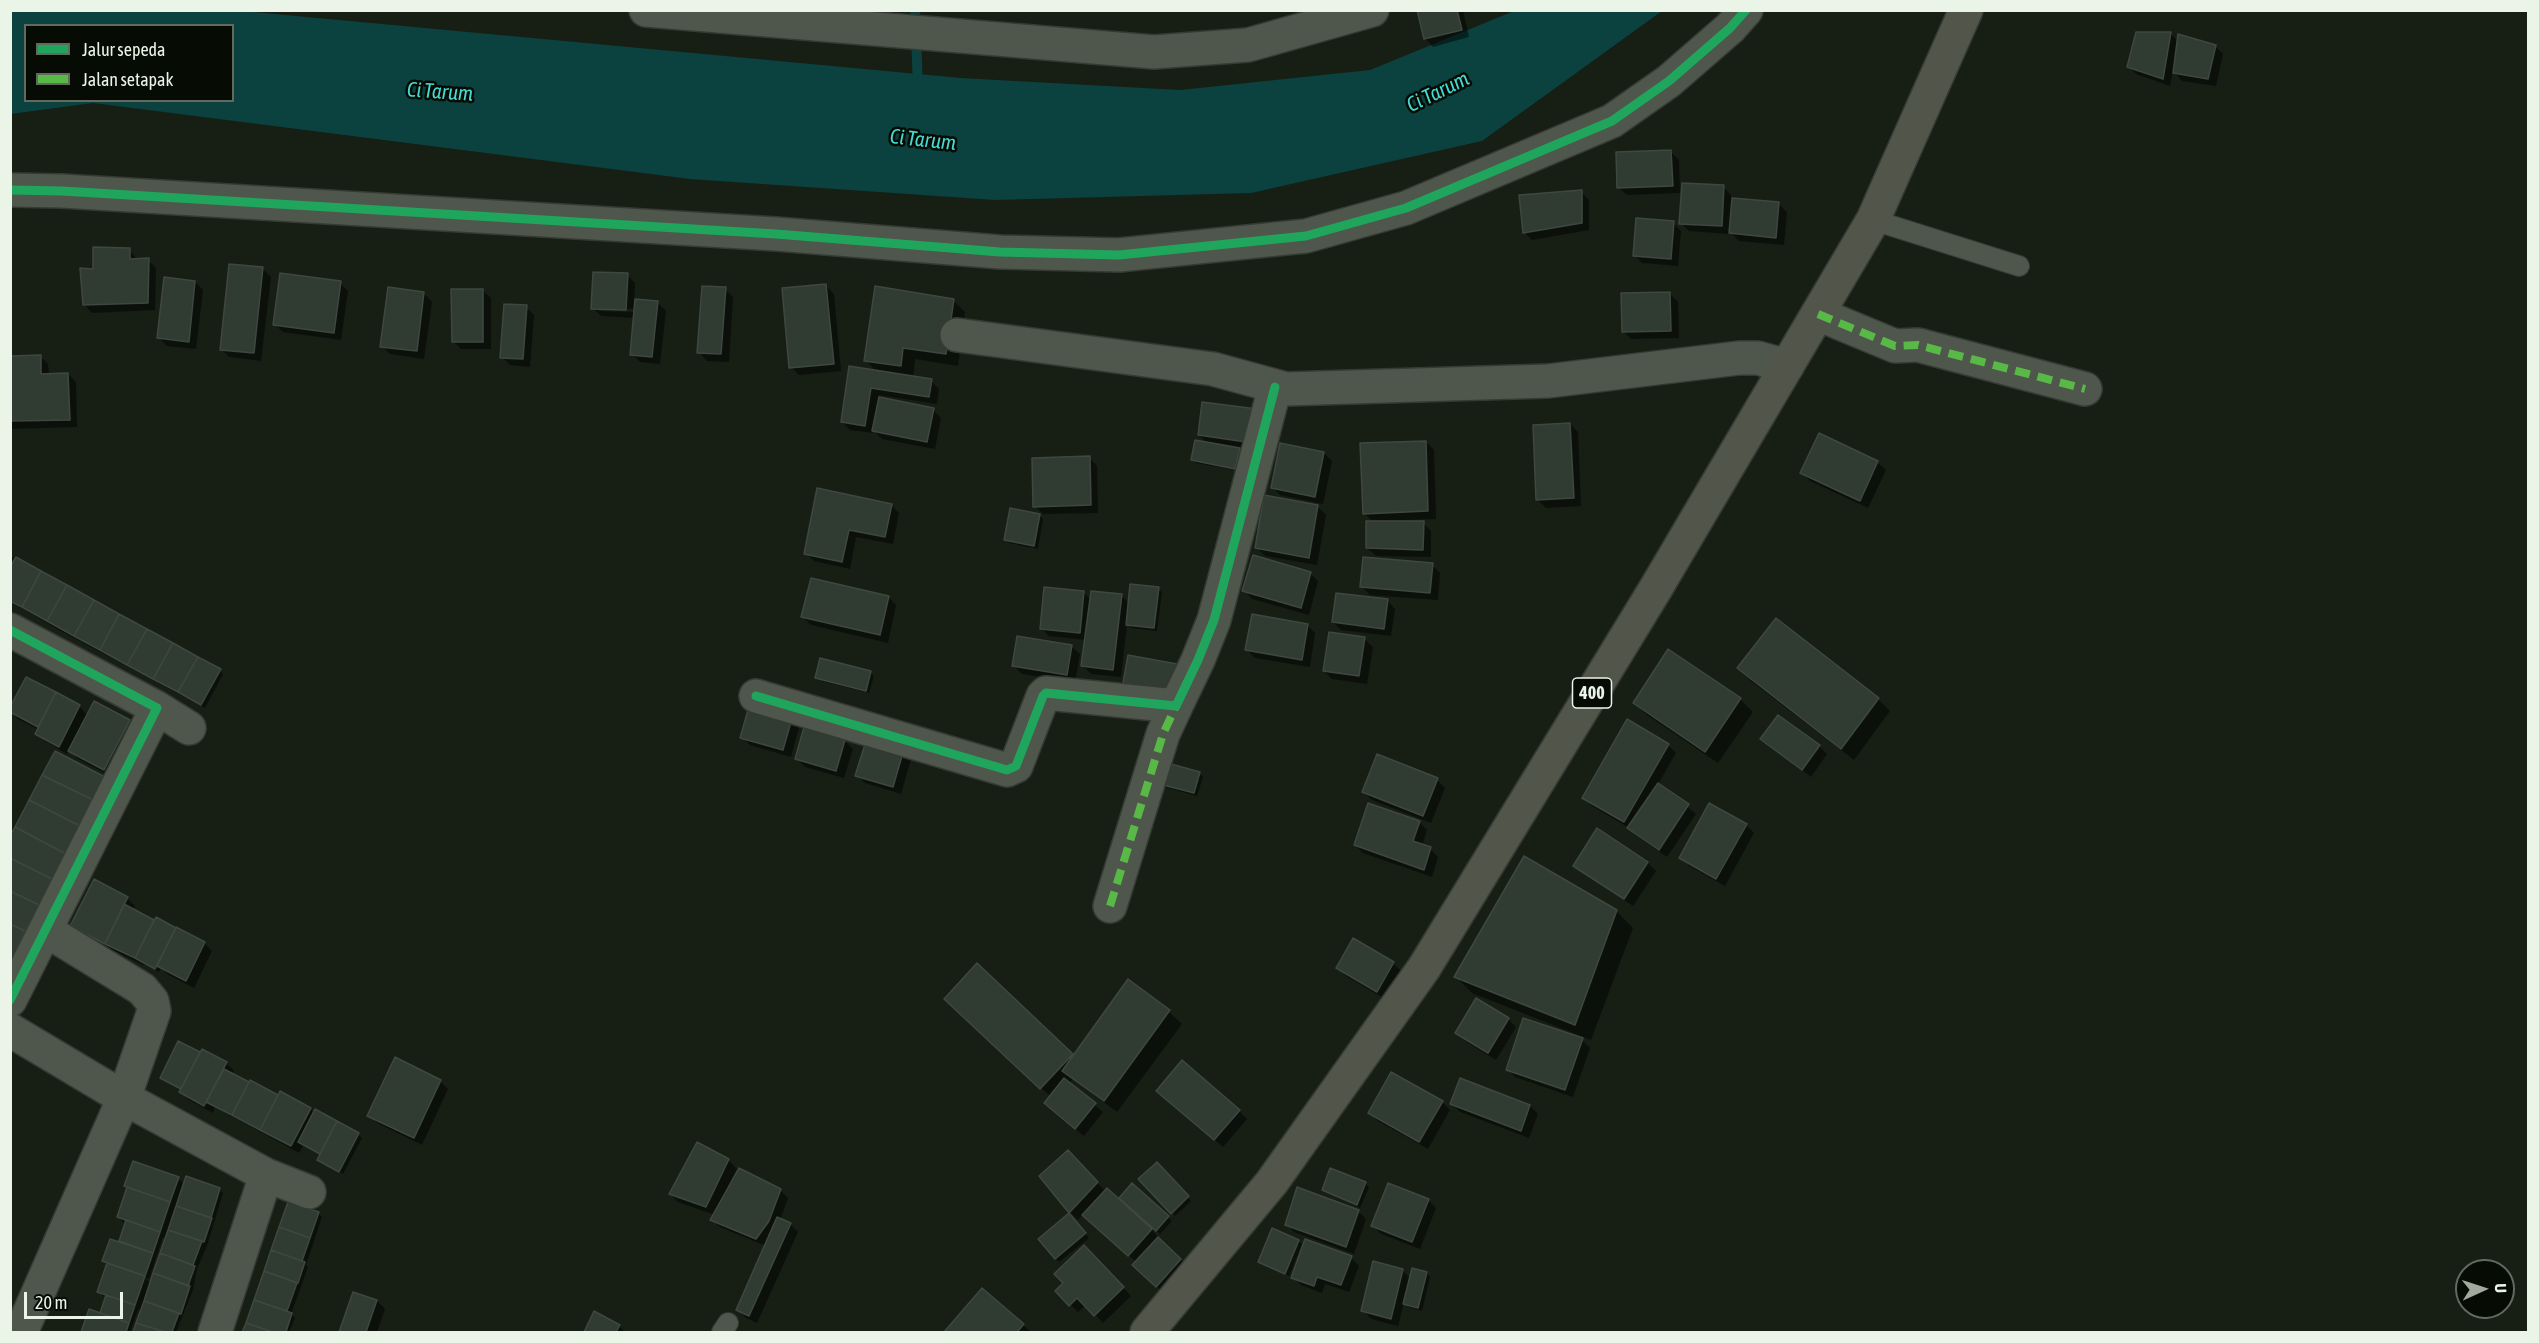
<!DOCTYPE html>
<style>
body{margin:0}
#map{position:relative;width:2539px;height:1343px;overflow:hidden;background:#171e14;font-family:"Asap Condensed",sans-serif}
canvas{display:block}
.frame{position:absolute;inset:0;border:12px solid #ebf5e7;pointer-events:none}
.legend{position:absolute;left:24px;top:24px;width:210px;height:78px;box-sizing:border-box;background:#060b04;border:2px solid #62695f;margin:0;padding:8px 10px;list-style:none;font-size:18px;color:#ebf5e7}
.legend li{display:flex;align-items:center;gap:12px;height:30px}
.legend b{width:30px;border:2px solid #62695f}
.north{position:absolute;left:2455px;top:1259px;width:60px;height:60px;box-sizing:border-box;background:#060b04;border:2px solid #62695f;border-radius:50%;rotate:87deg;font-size:16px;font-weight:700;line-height:24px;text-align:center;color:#ebf5e7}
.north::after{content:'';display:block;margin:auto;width:21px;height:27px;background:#a1aa9d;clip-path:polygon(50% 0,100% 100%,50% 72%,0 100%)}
.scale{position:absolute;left:24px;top:1292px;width:99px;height:27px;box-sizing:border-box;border:3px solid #ebf5e7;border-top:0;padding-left:8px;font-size:18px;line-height:21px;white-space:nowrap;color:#ebf5e7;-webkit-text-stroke:4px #060b04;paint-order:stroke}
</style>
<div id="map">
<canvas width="2539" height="1343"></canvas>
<div class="frame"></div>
<ul class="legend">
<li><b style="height:8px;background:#20a55d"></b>Jalur sepeda</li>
<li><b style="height:8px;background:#58b947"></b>Jalan setapak</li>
</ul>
<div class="north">U</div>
<div class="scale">20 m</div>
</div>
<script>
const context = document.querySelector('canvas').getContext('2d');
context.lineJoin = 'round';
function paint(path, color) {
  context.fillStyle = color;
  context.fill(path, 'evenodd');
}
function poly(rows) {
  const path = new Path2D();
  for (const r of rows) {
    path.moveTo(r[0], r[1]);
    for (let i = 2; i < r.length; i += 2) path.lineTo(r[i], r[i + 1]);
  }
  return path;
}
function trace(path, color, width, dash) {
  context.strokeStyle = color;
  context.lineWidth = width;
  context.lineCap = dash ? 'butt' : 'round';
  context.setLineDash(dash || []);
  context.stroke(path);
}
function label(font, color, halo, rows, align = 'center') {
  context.font = font + ' "Asap Condensed",sans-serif';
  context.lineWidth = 5;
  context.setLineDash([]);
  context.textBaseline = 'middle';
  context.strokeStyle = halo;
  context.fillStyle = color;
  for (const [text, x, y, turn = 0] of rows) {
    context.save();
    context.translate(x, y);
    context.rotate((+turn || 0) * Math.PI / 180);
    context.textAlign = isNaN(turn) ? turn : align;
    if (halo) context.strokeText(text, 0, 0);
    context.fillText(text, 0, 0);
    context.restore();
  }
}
paint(poly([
 [10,11,243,11,961,78,1180,90,1370,70,1514,11,1662,11,1482,141,1251,193,995,200,690,179,93,103,11,114],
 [26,26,232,26,232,100,26,100]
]), '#0b413e');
paint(poly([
 [1419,10,1463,10,1469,37,1433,47,1425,38],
 [2170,33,2179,42,2215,46,2223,54,2216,86,2182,81,2173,71,2170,86,2136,74,2128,66],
 [1671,152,1679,160,1680,193,1627,195,1618,187],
 [1723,187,1731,195,1731,199,1778,203,1787,212,1784,245,1739,241,1729,231,1729,234,1689,231,1681,223],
 [1581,192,1589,200,1589,230,1532,240,1524,232],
 [1673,223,1681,231,1678,266,1642,263,1634,255],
 [129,249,137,260,148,260,156,268,155,310,92,313,84,304,95,271],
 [263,269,271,277,261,361,229,357,221,349],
 [627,275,635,283,634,300,658,303,666,311,660,364,640,362,632,354,635,318,601,316,593,308],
 [599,308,634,309,633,312,599,311],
 [195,282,203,290,196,349,167,346,159,338],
 [340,283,348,291,341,340,283,332,274,324],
 [826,286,834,294,841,371,799,375,791,367],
 [725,289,733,297,729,362,707,361,699,352],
 [482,290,491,298,491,349,461,349,453,341],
 [424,294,432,302,424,359,390,354,382,346],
 [1670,294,1678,302,1679,338,1631,339,1623,331],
 [953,300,965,312,958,366,915,359,913,378,931,381,939,389,937,404,878,395,878,399,933,410,941,418,935,449,882,439,873,430,873,433,850,430,842,422,877,372,865,360],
 [526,307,534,315,530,367,510,365,502,357],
 [40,356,48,364,49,375,68,374,76,382,77,427,10,429,10,357],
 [1203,403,1261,450,1236,447,1243,453,1239,471,1196,463,1192,460,1208,444,1199,435],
 [1570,424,1578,432,1581,506,1546,508,1538,500],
 [1819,435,1877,462,1886,470,1868,508,1810,481,1802,473],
 [1426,442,1434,450,1436,519,1404,520,1404,523,1423,523,1431,531,1431,557,1376,556,1367,548,1373,522,1364,513],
 [1324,453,1332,461,1323,504,1280,495,1272,487],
 [1089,458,1097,466,1098,513,1043,514,1035,506],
 [891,505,899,513,893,544,856,537,850,569,814,561,806,553],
 [1318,507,1326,515,1317,565,1265,556,1257,548],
 [1039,515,1043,519,1038,549,1009,543,1006,540],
 [10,556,220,671,223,674,205,708,57,629,10,601],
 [1432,565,1440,573,1438,600,1370,595,1362,587],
 [1310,573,1318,581,1309,615,1252,599,1244,590],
 [1158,589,1162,592,1157,631,1131,628,1127,624,1121,677,1091,674,1083,666,1086,640,1049,636,1041,628,1083,592,1091,600,1121,595,1130,604],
 [888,597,896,605,888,643,811,625,803,617],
 [1387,600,1395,609,1391,636,1341,630,1333,622],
 [1776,621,1878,699,1890,711,1854,760,1751,681,1739,668],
 [1307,625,1315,633,1310,667,1255,658,1247,650],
 [1364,639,1373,647,1367,684,1332,679,1324,671],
 [1071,646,1080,654,1075,682,1022,674,1014,666],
 [1669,651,1740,699,1753,712,1718,763,1647,715,1635,703],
 [870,673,874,676,869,693,821,681,817,677],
 [27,679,79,706,88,716,129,721,137,729,113,777,78,759,69,750,67,754,45,741,37,733,39,730,18,719,10,711],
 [751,705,800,724,791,757,750,745,742,737],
 [868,739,911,759,901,794,865,783,857,775],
 [1762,739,1819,746,1827,754,1811,777],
 [845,741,853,749,844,778,805,767,797,759],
 [1668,745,1676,753,1658,784,1696,814,1667,857,1637,836,1629,828,1592,806,1584,798],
 [1199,773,1203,777,1197,796,1164,787,1160,783],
 [104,778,10,982,10,840],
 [1437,780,1445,788,1431,823,1372,800,1364,792],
 [1419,822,1427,830,1422,846,1430,849,1438,857,1432,877,1363,853,1355,845],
 [1746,825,1754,833,1725,886,1689,866,1681,858],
 [1597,830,1648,863,1656,871,1633,906,1583,873,1575,865],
 [94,881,127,898,135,906,133,911,155,922,204,943,212,951,194,988,167,974,161,968,159,972,144,964,143,965,80,934,72,926],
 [1616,911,1633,928,1591,1040,1472,993,1456,977],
 [1393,963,1401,971,1385,999,1346,976,1338,968],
 [977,965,1074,1057,1129,981,1169,1012,1182,1024,1117,1112,1073,1079,1069,1083,1103,1112,1084,1136,1054,1111,1051,1097,958,1011],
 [1508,1019,1516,1027,1496,1060,1465,1041,1457,1033],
 [1582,1040,1590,1048,1573,1097,1515,1077,1507,1069],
 [199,1053,226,1063,234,1071,232,1075,279,1097,310,1109,314,1113,315,1111,358,1134,362,1138,343,1174,322,1163,318,1160,321,1155,303,1146,299,1153,215,1107,213,1113,189,1100,181,1092,182,1090,161,1077],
 [440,1081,448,1089,422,1145,377,1123,369,1115],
 [1166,1099,1239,1111,1247,1119,1223,1147],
 [1442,1102,1450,1110,1428,1149,1378,1121,1370,1113],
 [1452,1104,1530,1106,1538,1114,1529,1138,1460,1112],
 [698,1144,729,1161,737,1169,731,1180,780,1190,788,1198,780,1220,790,1224,798,1232,757,1323,746,1318,738,1310,766,1246,720,1227,712,1220,715,1215,678,1202,670,1194],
 [1076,1160,1105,1191,1123,1205,1132,1186,1172,1221,1160,1234,1148,1223,1147,1225,1188,1268,1165,1294,1142,1273,1136,1262,1083,1214,1078,1220,1070,1212],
 [1156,1164,1191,1201,1175,1216,1140,1179],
 [178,1178,185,1185,187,1178,220,1190,223,1193,207,1246,197,1269,193,1290,176,1332,134,1332,141,1311,138,1310,130,1332,82,1332,90,1311,101,1315,106,1299,99,1292,108,1265,104,1261,120,1243,126,1225,118,1217],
 [163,1237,166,1239,151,1284,144,1277,149,1279],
 [1365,1183,1369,1187,1360,1208,1323,1190],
 [1428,1200,1436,1208,1420,1249,1381,1234,1373,1226],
 [289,1203,319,1214,322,1217,306,1265,308,1267,291,1314,295,1318,289,1332,244,1332],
 [1358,1211,1366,1219,1354,1254,1294,1232,1286,1224],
 [1069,1215,1089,1238,1059,1262,1040,1239],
 [1298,1241,1302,1244,1289,1276,1260,1262],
 [1084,1247,1131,1296,1103,1323,1086,1305,1078,1312,1057,1291,1065,1283],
 [1351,1258,1359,1266,1349,1292,1325,1284,1322,1293,1301,1285,1293,1277],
 [1402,1270,1411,1279,1427,1273,1430,1277,1422,1311,1408,1307,1404,1303,1398,1326,1371,1319,1363,1310],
 [982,1290,1023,1325,1031,1332,946,1332],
 [354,1294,377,1301,385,1309,377,1332,340,1332],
 [595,1313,619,1326,625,1332,585,1332]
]), '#0007');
trace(poly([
 [915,10,918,88]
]), '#0b413e', 10);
const building = poly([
 [1417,10,1457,10,1462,30,1424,39,1417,10],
 [2136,32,2171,32,2163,79,2127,67,2136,32],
 [2178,34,2216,45,2208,79,2173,73,2178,34],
 [1671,150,1673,186,1617,188,1616,152,1671,150],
 [1682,183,1724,185,1722,226,1679,224,1682,183],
 [1582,190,1582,223,1523,233,1519,195,1582,190],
 [1732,198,1779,202,1776,238,1729,233,1732,198],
 [1636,218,1674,221,1671,259,1633,256,1636,218],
 [93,247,130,248,130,259,149,258,148,303,83,305,80,268,93,269,93,247],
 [229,264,263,267,254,353,220,350,229,264],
 [593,272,628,273,626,310,591,309,593,272],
 [280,273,341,281,334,333,273,325,280,273],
 [164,277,195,281,189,342,157,338,164,277],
 [826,284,834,364,789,368,782,288,826,284],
 [702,286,726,287,721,354,697,353,702,286],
 [875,286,954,299,946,354,903,348,901,366,864,361,875,286],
 [388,287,424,292,417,351,380,347,388,287],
 [451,289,483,289,483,342,452,342,451,289],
 [1670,292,1671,331,1622,332,1621,293,1670,292],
 [635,299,658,301,652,357,630,355,635,299],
 [504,304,527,305,523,359,500,358,504,304],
 [41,355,41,374,68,373,70,420,10,421,10,356,41,355],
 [849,366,932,379,929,397,871,388,865,426,841,422,849,366],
 [879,397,934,408,927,442,872,431,879,397],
 [1202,402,1257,409,1253,443,1198,435,1202,402],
 [1570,423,1574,498,1536,500,1533,425,1570,423],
 [1819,433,1878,461,1860,501,1800,473,1819,433],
 [1195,440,1240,448,1235,469,1191,460,1195,440],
 [1426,441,1428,511,1363,514,1360,443,1426,441],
 [1280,443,1324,452,1315,497,1271,488,1280,443],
 [1090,456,1091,505,1033,507,1032,458,1090,456],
 [817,488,892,504,885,537,849,530,842,562,804,554,817,488],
 [1264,495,1318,505,1309,558,1255,548,1264,495],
 [1010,508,1040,514,1034,546,1004,540,1010,508],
 [1366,521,1424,521,1423,550,1366,548,1366,521],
 [1253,555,1311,572,1301,608,1242,591,1253,555],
 [16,557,41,571,22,607,10,601,10,567,16,557],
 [1363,557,1433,563,1430,593,1360,587,1363,557],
 [41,571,67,585,47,621,22,607,41,571],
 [811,578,889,596,880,635,801,617,811,578],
 [1130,584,1159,587,1154,628,1126,625,1130,584],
 [67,585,94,600,74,636,47,621,67,585],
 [1044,587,1084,591,1080,633,1040,629,1044,587],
 [1091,591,1122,594,1113,670,1081,666,1091,591],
 [1336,593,1388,599,1384,629,1332,622,1336,593],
 [94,600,119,614,100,650,74,636,94,600],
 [119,614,147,629,127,665,100,650,119,614],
 [1252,614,1308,624,1302,660,1245,650,1252,614],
 [1776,618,1879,698,1841,749,1737,668,1776,618],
 [147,629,173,643,153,679,127,665,147,629],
 [1329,632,1365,637,1359,676,1323,671,1329,632],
 [1017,636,1072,645,1067,675,1012,666,1017,636],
 [173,643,198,657,178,692,153,679,173,643],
 [1668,649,1741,698,1705,752,1633,703,1668,649],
 [1128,655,1177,664,1172,692,1123,683,1128,655],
 [198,657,221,669,201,705,178,692,198,657],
 [820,658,871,671,866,691,815,678,820,658],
 [26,677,56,692,38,727,10,712,10,707,26,677],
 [56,692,80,705,59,747,35,734,56,692],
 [94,701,130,720,104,770,68,751,94,701],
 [750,703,793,715,783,750,740,738,750,703],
 [1778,715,1820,745,1802,770,1760,739,1778,715],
 [1627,719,1669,744,1624,822,1582,798,1627,719],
 [804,727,845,740,836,771,795,759,804,727],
 [867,738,904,749,893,787,855,776,867,738],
 [55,751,105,777,93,800,42,775,55,751],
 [1377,754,1438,778,1423,816,1362,792,1377,754],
 [1164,762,1200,772,1194,793,1159,784,1164,762],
 [42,775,93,800,80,826,29,800,42,775],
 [1658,783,1689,804,1659,850,1627,828,1658,783],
 [29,800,80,826,66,854,15,827,29,800],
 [1368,803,1420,821,1413,841,1431,847,1424,870,1354,845,1368,803],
 [1709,803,1747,824,1716,879,1679,858,1709,803],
 [15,827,66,854,52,879,10,858,10,836,15,827],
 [1597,828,1648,862,1624,899,1573,866,1597,828],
 [1524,856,1617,910,1575,1025,1454,977,1524,856],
 [10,858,52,879,39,905,10,891,10,858],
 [94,879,128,897,105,944,70,926,94,879],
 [10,891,39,905,25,931,10,924,10,891],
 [124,904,154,920,135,958,105,944,124,904],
 [156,917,176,928,155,969,135,958,156,917],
 [10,924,25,931,12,958,10,957,10,924],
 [176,927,205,942,186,981,157,966,176,927],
 [1353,938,1394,962,1377,992,1336,968,1353,938],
 [977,963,1073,1054,1040,1089,944,999,977,963],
 [1128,979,1170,1010,1104,1101,1062,1071,1128,979],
 [1476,998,1509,1018,1488,1053,1455,1033,1476,998],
 [1523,1018,1583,1038,1565,1090,1506,1070,1523,1018],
 [178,1041,200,1052,181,1089,160,1078,178,1041],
 [202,1049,227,1062,204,1106,179,1092,202,1049],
 [395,1057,441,1080,414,1138,367,1116,395,1057],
 [1182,1060,1240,1110,1214,1140,1156,1091,1182,1060],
 [224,1069,249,1082,232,1115,206,1102,224,1069],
 [1391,1072,1443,1101,1419,1142,1368,1113,1391,1072],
 [1064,1078,1096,1103,1075,1129,1044,1103,1064,1078],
 [1460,1078,1530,1105,1521,1131,1450,1104,1460,1078],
 [250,1080,278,1095,260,1130,232,1115,250,1080],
 [280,1091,311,1108,291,1146,260,1130,280,1091],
 [315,1109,337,1121,320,1154,298,1142,315,1109],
 [337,1121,359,1133,339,1172,317,1160,337,1121],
 [697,1142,729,1159,706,1207,669,1194,697,1142],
 [1068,1150,1098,1182,1069,1213,1039,1176,1068,1150],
 [133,1161,179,1177,170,1202,124,1186,133,1161],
 [1157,1162,1189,1196,1171,1214,1138,1179,1157,1162],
 [739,1168,781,1189,769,1221,756,1239,710,1220,739,1168],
 [1330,1168,1366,1182,1357,1205,1322,1190,1330,1168],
 [186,1176,220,1188,211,1218,176,1206,186,1176],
 [1132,1183,1169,1216,1156,1231,1119,1198,1132,1183],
 [1388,1183,1429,1199,1412,1242,1371,1226,1388,1183],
 [127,1187,170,1202,160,1232,117,1217,127,1187],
 [1297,1187,1359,1210,1346,1247,1285,1225,1297,1187],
 [1107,1188,1152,1229,1128,1256,1082,1215,1107,1188],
 [288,1202,319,1212,310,1238,279,1227,288,1202],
 [176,1206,212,1218,204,1242,168,1230,176,1206],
 [1069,1213,1086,1233,1055,1259,1038,1239,1069,1213],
 [777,1217,791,1223,749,1316,736,1310,777,1217],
 [126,1220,160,1232,153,1253,119,1241,126,1220],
 [279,1227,310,1238,302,1261,271,1250,279,1227],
 [1272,1228,1299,1240,1285,1274,1258,1262,1272,1228],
 [168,1230,202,1241,193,1265,160,1253,168,1230],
 [1158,1237,1181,1259,1156,1287,1132,1265,1158,1237],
 [110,1239,153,1253,145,1276,102,1261,110,1239],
 [1305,1239,1352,1256,1341,1285,1317,1277,1314,1286,1291,1278,1305,1239],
 [1084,1245,1124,1287,1094,1316,1077,1298,1069,1306,1055,1291,1063,1283,1054,1274,1084,1245],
 [271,1250,305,1262,298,1283,264,1271,271,1250],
 [160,1253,195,1266,188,1286,153,1273,160,1253],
 [1373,1261,1403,1269,1391,1319,1361,1311,1373,1261],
 [107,1263,145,1276,135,1305,97,1292,107,1263],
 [1412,1268,1427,1272,1418,1308,1403,1304,1412,1268],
 [264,1271,297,1283,287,1311,254,1300,264,1271],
 [153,1273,190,1286,181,1314,144,1301,153,1273],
 [982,1288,1024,1324,1017,1332,944,1332,982,1288],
 [353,1292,377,1300,366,1332,339,1332,353,1292],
 [106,1295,135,1305,129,1323,100,1313,106,1295],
 [254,1300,292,1313,286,1332,273,1332,246,1323,254,1300],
 [144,1301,179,1313,172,1332,165,1332,136,1323,144,1301],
 [89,1309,129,1323,126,1332,81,1332,89,1309],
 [594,1311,620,1325,616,1332,584,1332,594,1311],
 [136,1323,165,1332,133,1332,136,1323],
 [246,1323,273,1332,242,1332,246,1323]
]);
paint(building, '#303b32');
trace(building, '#3f4840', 1.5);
const service = poly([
 [1873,220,2019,266],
 [722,1332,728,1323]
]);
const minor = poly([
 [646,10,1154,52,1248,45,1372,10],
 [10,190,62,191,776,234,1000,252,1119,255,1306,236,1406,208,1612,121,1669,81,1730,28,1746,10],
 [1818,314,1895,346,1918,345,2085,389],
 [957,335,1213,369,1286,389,1548,381,1739,358,1758,358,1787,366],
 [10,630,157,708,10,1000],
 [756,696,1007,770,1016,766,1043,696,1046,693,1176,706,1198,660,1214,620,1275,387],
 [157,708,189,728],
 [1110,906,1163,734,1176,706],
 [10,1030,124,1098,266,1175,309,1192],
 [21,1332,124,1098,154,1011,152,1001,142,989,47,931],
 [215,1332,266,1175]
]);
const primary = poly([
 [1147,1332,1272,1182,1424,968,1656,588,1873,220,1966,10]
]);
trace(service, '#353b33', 22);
trace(minor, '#353b33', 36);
trace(primary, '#353b33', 36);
trace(service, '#4f564c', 20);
trace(minor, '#4f564c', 33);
trace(primary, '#52564a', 33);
trace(poly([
 [1818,314,1895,346,1918,345,2085,389],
 [1110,906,1163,734,1176,706]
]), '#58b947', 8, [15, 8]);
trace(poly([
 [10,190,62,191,776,234,1000,252,1119,255,1306,236,1406,208,1612,121,1669,81,1730,28,1746,10],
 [10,630,157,708,10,1000],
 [756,696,1007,770,1016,766,1043,696,1046,693,1176,706,1198,660,1214,620,1275,387]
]), '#20a55d', 9);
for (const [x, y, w] of [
 [1592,693,39]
]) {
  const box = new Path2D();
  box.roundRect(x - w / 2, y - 15, w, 30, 4.5);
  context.fillStyle = '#060b04';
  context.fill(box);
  trace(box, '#ebf5e7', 1.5);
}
label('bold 18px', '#ebf5e7', null, [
 ["400",1592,693]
]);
label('italic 21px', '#46dad5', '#060b04', [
 ["Ci Tarum",440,92,4],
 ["Ci Tarum",1438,92,-26],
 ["Ci Tarum",923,140,6]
]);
</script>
